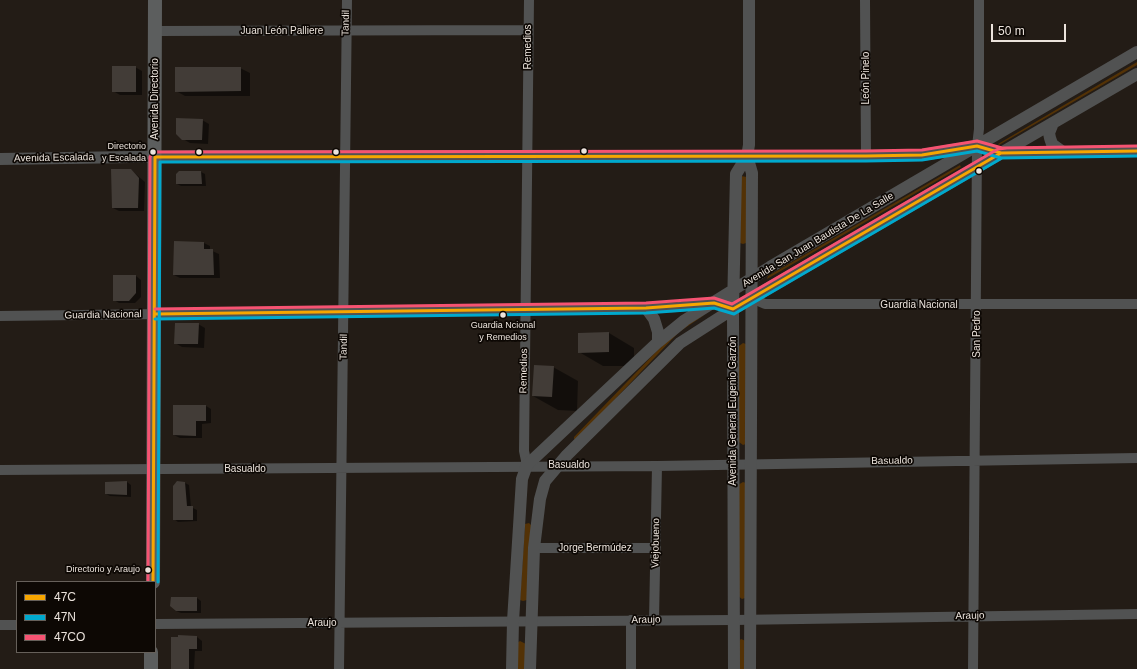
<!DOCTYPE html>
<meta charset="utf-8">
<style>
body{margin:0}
#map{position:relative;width:1137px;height:669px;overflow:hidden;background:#231c16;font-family:Arial,sans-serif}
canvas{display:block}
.legend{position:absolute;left:16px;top:581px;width:140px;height:72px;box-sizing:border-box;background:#0d0804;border:1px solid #66605a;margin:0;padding:5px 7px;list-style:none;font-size:12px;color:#ebe3dc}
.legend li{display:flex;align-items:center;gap:8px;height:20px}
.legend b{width:20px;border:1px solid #66605a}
.scale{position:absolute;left:991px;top:24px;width:75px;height:18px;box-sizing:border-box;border:2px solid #ebe3dc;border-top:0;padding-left:5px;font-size:12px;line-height:14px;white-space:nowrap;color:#ebe3dc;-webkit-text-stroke:3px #0d0804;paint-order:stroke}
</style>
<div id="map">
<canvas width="1137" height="669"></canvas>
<ul class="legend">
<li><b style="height:5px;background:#f7a600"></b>47C</li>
<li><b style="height:5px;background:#00a9ce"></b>47N</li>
<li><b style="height:5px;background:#f65372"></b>47CO</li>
</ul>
<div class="scale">50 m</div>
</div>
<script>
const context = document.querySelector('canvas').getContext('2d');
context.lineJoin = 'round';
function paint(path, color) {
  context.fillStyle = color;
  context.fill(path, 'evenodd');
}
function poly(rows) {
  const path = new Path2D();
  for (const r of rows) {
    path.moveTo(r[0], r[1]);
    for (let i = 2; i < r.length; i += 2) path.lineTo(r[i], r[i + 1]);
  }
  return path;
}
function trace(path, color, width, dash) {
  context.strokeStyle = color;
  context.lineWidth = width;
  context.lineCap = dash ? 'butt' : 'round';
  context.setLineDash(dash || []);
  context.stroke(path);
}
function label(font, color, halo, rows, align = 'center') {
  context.font = font + ' Arial,sans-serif';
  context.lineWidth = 3.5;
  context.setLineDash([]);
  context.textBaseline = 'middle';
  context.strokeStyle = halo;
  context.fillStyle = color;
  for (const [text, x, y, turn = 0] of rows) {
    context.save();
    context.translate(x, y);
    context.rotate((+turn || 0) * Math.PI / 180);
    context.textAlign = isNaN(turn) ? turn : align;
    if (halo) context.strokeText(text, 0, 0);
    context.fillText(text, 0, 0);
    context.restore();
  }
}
paint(poly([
 [1137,62,1137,65,999,145,998,144],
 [960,165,961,167,767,279,768,276],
 [741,176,747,177,746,243,743,244,740,243],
 [706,314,679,332,576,440,574,439,574,437,676,331],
 [743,343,746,344,746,444,743,445,739,442,739,346],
 [743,482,746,483,745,598,742,599,738,596,738,485],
 [529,523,532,526,527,600,523,601,520,600,525,524],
 [741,639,746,641,747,669,738,669,738,642],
 [520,641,526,644,526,669,517,669,517,643]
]), '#533206');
paint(poly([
 [135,67,142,71,142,95,120,95,113,91],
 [240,68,250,73,250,96,185,96,176,91],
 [202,120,209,124,208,144,190,143,183,139],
 [131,170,145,182,144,211,119,211,113,208],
 [179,172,201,172,205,174,206,186,181,186,177,184],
 [204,243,210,246,210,250,219,254,220,278,180,278,174,275],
 [136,276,141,280,141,297,135,303,119,303,114,300],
 [198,324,205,328,204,348,182,347,175,343],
 [609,333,634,348,634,366,603,366,579,352],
 [553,367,578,381,577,411,558,410,533,396],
 [206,406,211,409,211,423,202,424,202,438,180,438,174,435],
 [127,482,131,485,131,497,110,496,106,494],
 [175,483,185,483,189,485,191,507,197,510,197,521,178,522,174,519],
 [172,598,197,598,201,601,201,613,181,613,176,611],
 [197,637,202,641,202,651,195,651,194,669,172,669]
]), '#0007');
paint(poly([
 [112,66,136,66,136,92,112,92],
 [175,67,241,67,241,91,175,92],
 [176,118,203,119,202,140,182,140,176,134],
 [111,169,131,169,139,178,138,208,112,208],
 [179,171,201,171,202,184,176,184,176,174],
 [174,241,204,242,204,249,213,249,214,275,173,275],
 [113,275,136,275,136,293,129,301,113,301],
 [175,323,199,323,198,344,174,344],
 [609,332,609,352,578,353,578,333],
 [534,365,554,366,552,397,532,396],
 [173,405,206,405,206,421,196,421,196,436,173,435],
 [127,481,127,495,105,494,105,482],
 [177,481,185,482,187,506,193,506,193,520,173,520,173,486],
 [171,597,197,597,197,611,176,611,170,606],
 [178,635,197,636,197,649,189,649,189,669,171,669,171,637,178,637]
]), '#423c37');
trace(poly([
 [865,0,866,156],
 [155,31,528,30],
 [751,298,765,304,1137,304],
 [0,316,646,308,678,307,714,303,733,309],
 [527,465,524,451,529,0],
 [0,470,657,466,1137,458],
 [534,548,656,548],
 [654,620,657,466],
 [155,624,734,620,1137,614],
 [0,625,17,625],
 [339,669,347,0],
 [631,669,631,620],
 [973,669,977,146,979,129,979,0]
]), '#515252', 10);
trace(poly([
 [749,0,749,145,747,156,752,173,750,669],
 [1053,123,1049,133,1050,138,1052,144,1063,152],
 [0,159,199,156,866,156,922,155,977,146,1001,153,1137,151],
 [646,308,654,319,658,332,658,342],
 [512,669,513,621,522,479,527,465,658,342,685,320,770,267,1137,52],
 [530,669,534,548,540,499,545,481,567,455,680,343,733,309,1137,74],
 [734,669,733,309,736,174,747,156]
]), '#515252', 12);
trace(poly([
 [153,582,155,0],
 [151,669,151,652]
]), '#5c5e5e', 14);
trace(poly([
 [155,314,646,308,714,303,733,309,1001,153,1007,153],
 [153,582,155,157,866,156,922,155,977,146,1001,153,1137,151]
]), '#f7a600', 3);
trace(poly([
 [155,319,646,313,714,308,734,314,1002,158,1007,158],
 [158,582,160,162,866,161,922,160,977,151,1001,158,1137,156]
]), '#00a9ce', 3);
trace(poly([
 [155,309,646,303,714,298,732,304,998,149,1007,148],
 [148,582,150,157,153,152,866,151,922,150,977,141,1002,148,1137,146]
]), '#f65372', 3);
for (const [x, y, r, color] of [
 [584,151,3.5,"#ebe3dc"],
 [153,152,3.5,"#ebe3dc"],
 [199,152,3.5,"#ebe3dc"],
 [336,152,3.5,"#ebe3dc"],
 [979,171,3.5,"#ebe3dc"],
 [503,315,3.5,"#ebe3dc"],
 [148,570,3.5,"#ebe3dc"]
]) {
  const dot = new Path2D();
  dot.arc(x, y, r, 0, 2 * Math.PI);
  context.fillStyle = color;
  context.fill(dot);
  trace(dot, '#0d0804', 1.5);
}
label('9px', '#ebe3dc', '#0d0804', [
 ["Directorio",146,147],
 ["y Escalada",146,159],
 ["Guardia Ncional",503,326,"center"],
 ["y Remedios",503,338,"center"],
 ["Directorio y Araujo",140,570]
], 'right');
label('10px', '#ebe3dc', '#0d0804', [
 ["Tandil",346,23,-89],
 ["Juan León Palliere",282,31],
 ["Remedios",528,47,-90],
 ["León Pinelo",866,78,-90],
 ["Avenida Directorio",155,99,-90],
 ["Avenida Escalada",54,158,-1],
 ["Avenida San Juan Bautista De La Salle",818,240,-31],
 ["Guardia Nacional",919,305],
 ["Guardia Nacional",103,315,-1],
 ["San Pedro",977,334,-90],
 ["Tandil",344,347,-89],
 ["Remedios",524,371,-89],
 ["Avenida General Eugenio Garzón",733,411,-90],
 ["Basualdo",892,461,-1],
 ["Basualdo",569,465],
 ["Basualdo",245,469],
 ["Viejobueno",656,543,-89],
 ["Jorge Bermúdez",595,548],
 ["Araujo",970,616,-1],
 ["Araujo",646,620,-1],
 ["Araujo",322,623]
]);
</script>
